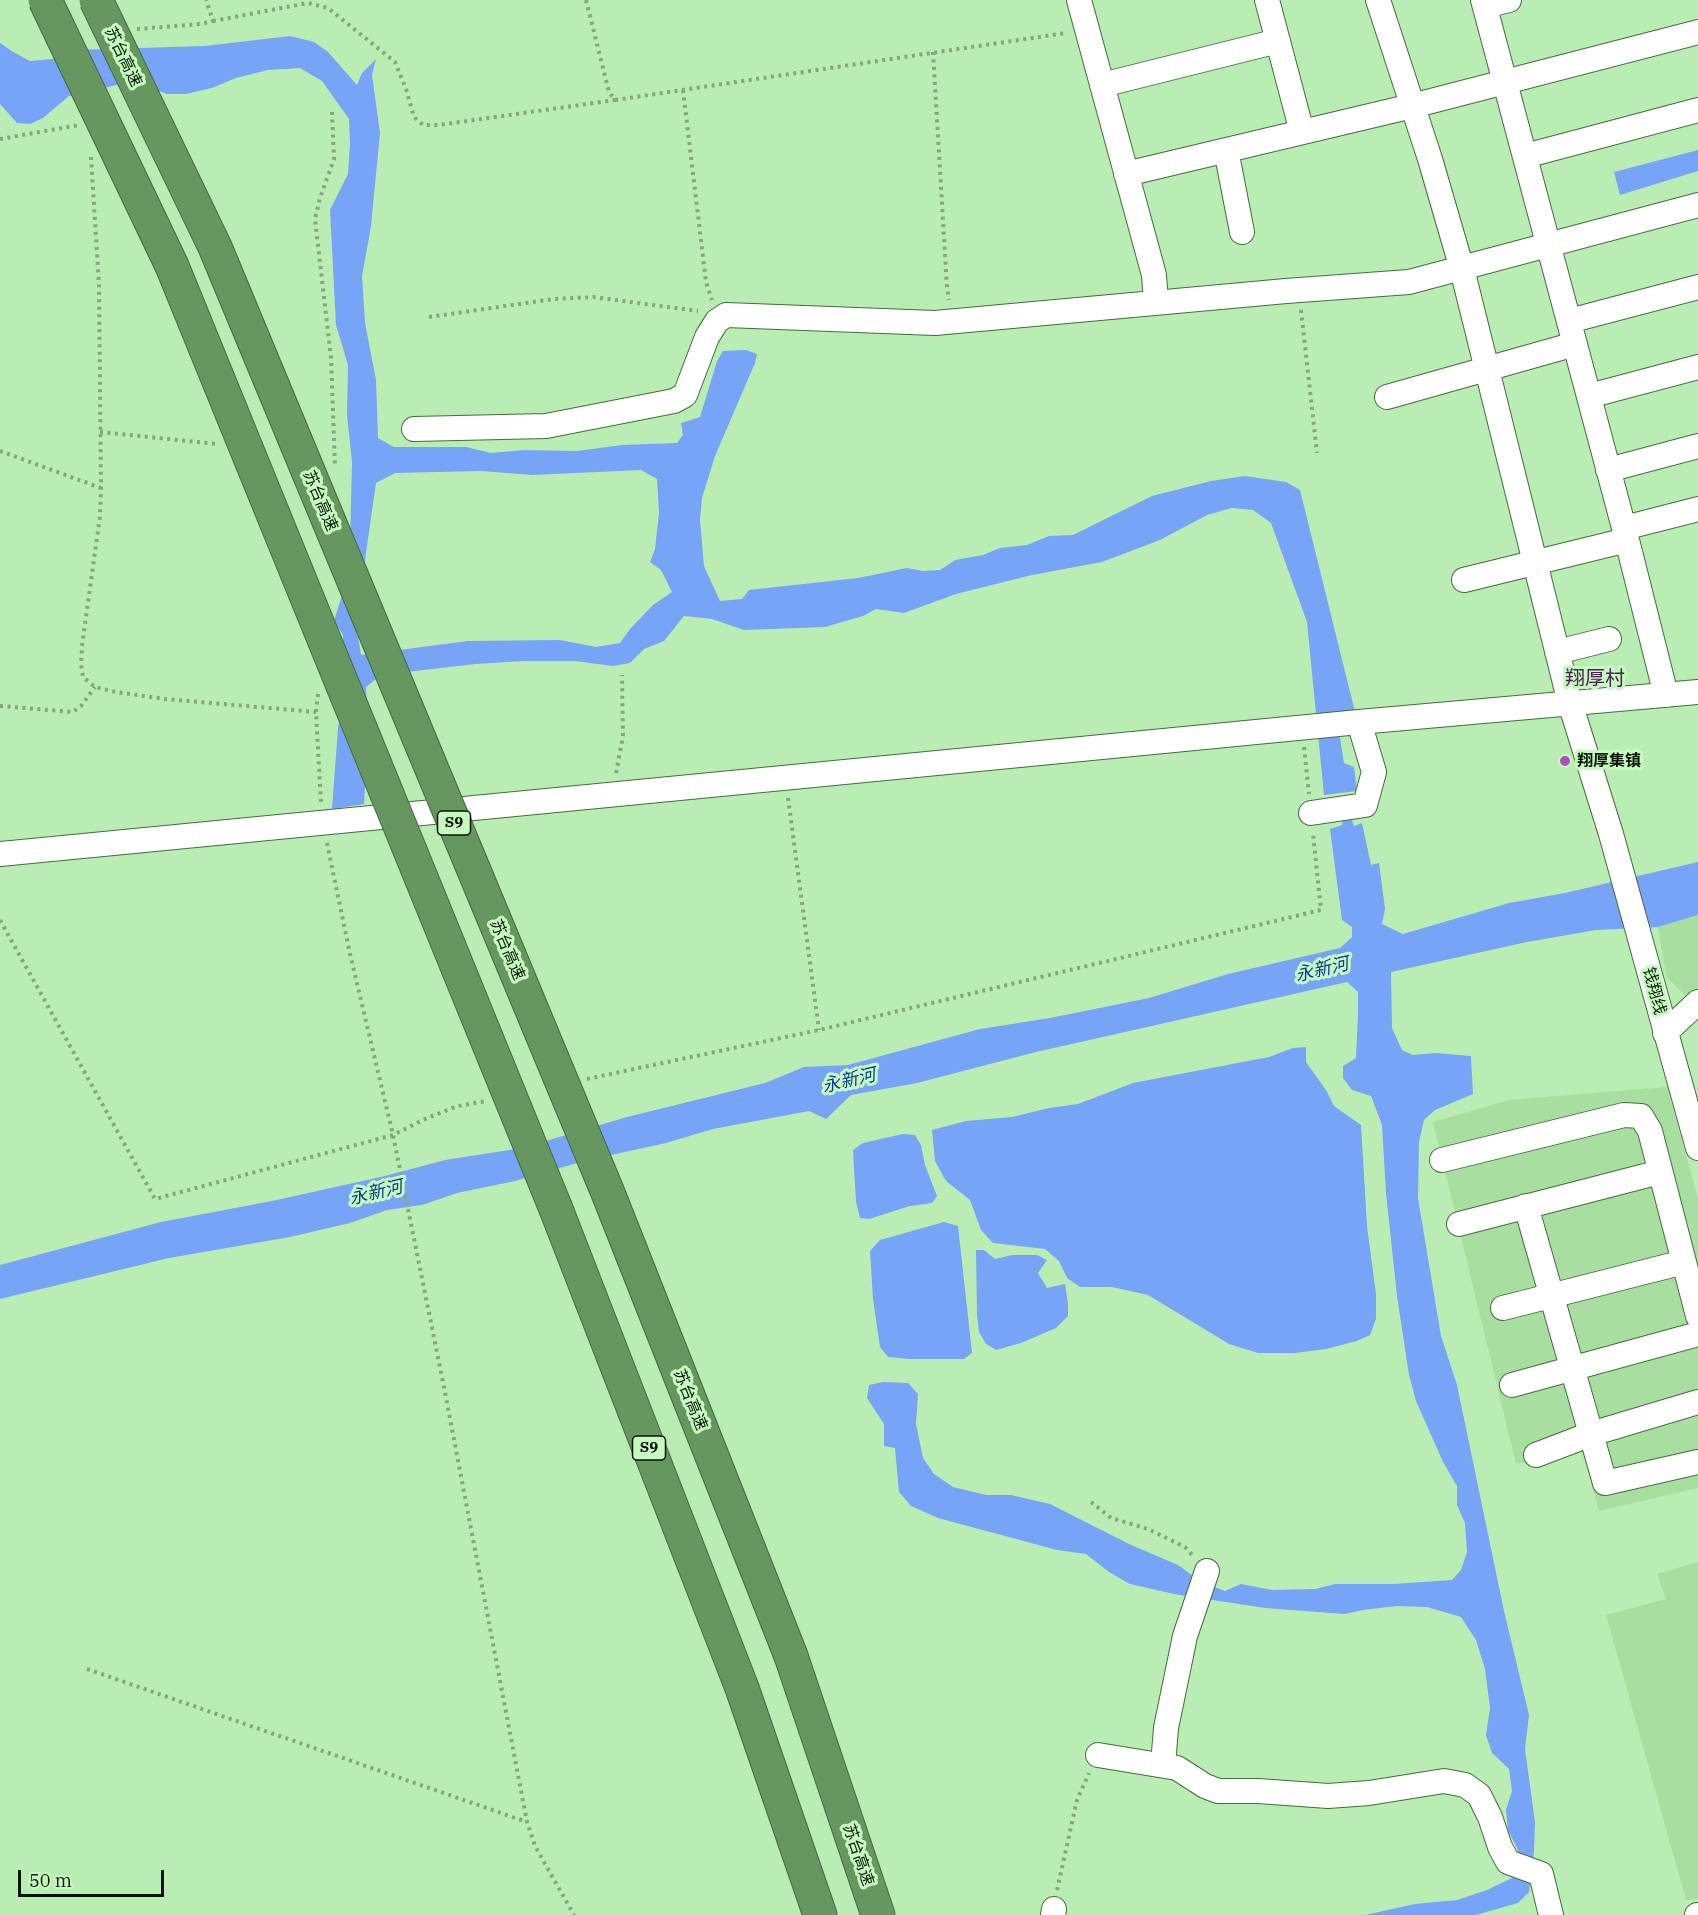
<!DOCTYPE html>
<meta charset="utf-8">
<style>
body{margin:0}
#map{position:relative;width:1698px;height:1915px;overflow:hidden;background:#baedb3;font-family:"IBM Plex Serif",serif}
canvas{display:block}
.scale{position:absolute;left:18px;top:1870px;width:146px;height:27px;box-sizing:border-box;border:3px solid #051704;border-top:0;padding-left:8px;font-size:18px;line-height:21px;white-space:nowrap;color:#051704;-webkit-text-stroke:4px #c7fac0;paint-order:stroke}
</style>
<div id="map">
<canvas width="1698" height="1915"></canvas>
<div class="scale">50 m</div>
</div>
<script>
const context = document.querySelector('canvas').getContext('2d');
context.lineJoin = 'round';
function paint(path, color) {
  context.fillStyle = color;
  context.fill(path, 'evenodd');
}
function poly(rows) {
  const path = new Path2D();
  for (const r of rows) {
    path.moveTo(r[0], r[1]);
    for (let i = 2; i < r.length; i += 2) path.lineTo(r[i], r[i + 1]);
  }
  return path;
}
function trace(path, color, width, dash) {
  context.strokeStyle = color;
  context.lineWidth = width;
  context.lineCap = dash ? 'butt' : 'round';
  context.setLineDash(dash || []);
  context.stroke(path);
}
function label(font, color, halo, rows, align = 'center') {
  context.font = font + ' "IBM Plex Serif","Noto Sans SC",serif';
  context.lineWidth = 6;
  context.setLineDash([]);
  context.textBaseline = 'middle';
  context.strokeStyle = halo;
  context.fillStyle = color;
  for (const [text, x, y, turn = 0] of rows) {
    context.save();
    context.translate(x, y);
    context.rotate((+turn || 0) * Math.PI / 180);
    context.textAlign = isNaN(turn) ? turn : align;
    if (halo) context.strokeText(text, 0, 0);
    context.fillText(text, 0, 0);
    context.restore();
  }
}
paint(poly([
 [1698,915,1698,1009,1666,976,1658,927],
 [1667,1087,1698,1198,1698,1488,1599,1511,1582,1451,1516,1464,1433,1122,1509,1100],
 [1698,1562,1698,1899,1686,1900,1606,1615,1666,1599,1657,1574]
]), '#a8dfa1');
paint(poly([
 [290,36,314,42,328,52,357,85,362,73,376,59,372,75,380,133,371,226,362,276,365,323,376,380,378,438,394,447,466,447,491,453,524,450,577,451,622,445,677,443,683,435,681,423,700,417,717,361,723,351,746,350,757,354,755,363,715,456,702,498,700,520,704,566,720,601,742,599,749,590,858,578,907,568,923,571,940,570,955,560,983,555,1000,548,1027,545,1049,536,1073,535,1152,496,1211,481,1245,476,1286,482,1300,490,1355,712,1341,713,1340,738,1344,763,1354,767,1357,791,1324,795,1307,622,1271,523,1253,510,1232,508,1207,515,1160,540,1102,562,1032,575,956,594,904,613,876,609,863,616,825,627,744,630,712,619,684,616,664,641,644,649,630,663,613,666,575,661,525,661,475,664,381,675,366,687,368,731,364,804,332,809,338,728,345,690,343,635,334,621,346,582,350,545,352,462,347,415,348,365,336,325,330,210,348,174,350,143,349,119,322,81,300,68,268,70,236,78,212,88,186,94,167,94,144,85,121,84,69,96,43,118,30,124,17,123,0,104,0,43,13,52,30,61,52,59,73,50,205,46],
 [641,470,657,479,659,513,655,549,650,562,661,570,672,592,653,605,630,629,620,643,596,647,560,640,468,641,361,655,357,629,355,595,365,560,376,483,395,473,481,471,532,475],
 [1698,150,1698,171,1620,195,1614,172],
 [1343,817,1351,817,1354,826,1362,823,1371,865,1379,863,1385,909,1382,924,1403,934,1509,903,1565,893,1698,862,1698,915,1658,927,1596,930,1527,942,1391,972,1392,1028,1402,1050,1413,1055,1435,1053,1471,1056,1473,1094,1435,1110,1424,1120,1419,1142,1418,1198,1441,1336,1457,1385,1504,1611,1529,1715,1525,1749,1535,1822,1534,1852,1529,1892,1518,1903,1476,1915,1365,1915,1415,1904,1457,1900,1487,1890,1516,1876,1518,1850,1508,1830,1506,1810,1512,1791,1509,1769,1492,1753,1486,1735,1490,1708,1485,1669,1476,1640,1461,1617,1427,1607,1397,1606,1363,1610,1345,1614,1265,1608,1174,1594,1130,1584,1109,1572,1086,1554,1057,1550,938,1518,911,1506,899,1492,895,1448,884,1446,884,1424,867,1398,869,1385,883,1382,908,1383,918,1394,916,1424,923,1458,934,1474,953,1487,986,1495,1011,1495,1050,1504,1129,1544,1178,1565,1201,1582,1225,1591,1241,1584,1272,1590,1315,1589,1335,1584,1393,1584,1452,1580,1461,1570,1467,1552,1465,1523,1457,1505,1457,1486,1443,1462,1416,1401,1409,1375,1397,1296,1386,1193,1382,1125,1371,1096,1352,1090,1343,1078,1343,1066,1356,1058,1358,1014,1358,992,1347,982,1036,1052,917,1083,851,1095,826,1119,809,1111,713,1129,666,1143,584,1161,515,1181,457,1193,422,1205,387,1210,350,1223,290,1237,169,1258,0,1299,0,1265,161,1222,272,1201,385,1176,445,1160,522,1148,627,1117,765,1083,804,1067,848,1065,980,1029,1050,1018,1149,998,1228,974,1340,948,1352,937,1352,927,1342,920,1330,829,1342,825],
 [1306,1047,1306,1062,1326,1090,1334,1106,1361,1125,1367,1226,1376,1294,1376,1319,1370,1335,1357,1341,1326,1349,1295,1353,1258,1353,1229,1344,1148,1295,1112,1287,1080,1287,1067,1278,1059,1261,1045,1249,993,1243,981,1230,970,1200,946,1181,935,1161,932,1130,966,1121,1012,1117,1049,1108,1078,1104,1133,1083,1269,1057,1293,1048],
 [903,1134,915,1135,921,1145,925,1165,937,1196,932,1203,910,1206,869,1219,860,1218,856,1202,853,1150,863,1143],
 [944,1222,958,1226,972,1353,964,1359,909,1359,888,1357,880,1347,873,1299,870,1251,880,1240],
 [976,1250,984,1250,995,1259,1012,1255,1037,1255,1047,1260,1038,1273,1047,1288,1065,1284,1068,1304,1068,1316,1056,1328,1021,1343,996,1350,986,1344,979,1332,977,1315]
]), '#77a4f7');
const minor = poly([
 [1079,0,1154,275,1156,303],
 [1267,0,1302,132],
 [1378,0,1430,159,1462,269,1570,703,1611,834,1698,1148],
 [1483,0,1624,528,1666,695],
 [1485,6,1509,0],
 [1102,85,1278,41],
 [1226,150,1242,232],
 [1525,156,1698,110],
 [1126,174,1412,106,1698,32],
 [1569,321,1698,287],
 [1589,396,1698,367],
 [1387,397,1575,344],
 [414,429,546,426,674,401,685,395,707,337,717,321,726,315,935,323,1286,291,1409,282,1698,205],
 [1608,470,1698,446],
 [1624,528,1698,509],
 [1464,580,1627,540],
 [1557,652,1609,639],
 [1311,813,1365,805,1374,772,1359,722],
 [0,854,1359,722,1698,692],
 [1665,1033,1698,1002],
 [1442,1160,1624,1115,1641,1116,1650,1131,1698,1316],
 [1526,1206,1605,1483,1698,1462],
 [1459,1224,1660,1172],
 [1503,1308,1684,1262],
 [1512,1385,1698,1334],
 [1536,1455,1591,1434,1698,1402],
 [1098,1755,1177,1768,1205,1786,1218,1791,1258,1791,1328,1796,1369,1793,1444,1781,1465,1785,1479,1795,1490,1817,1500,1847,1508,1862,1541,1874,1551,1915],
 [1163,1765,1166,1728,1185,1636,1207,1571],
 [1053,1915,1054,1909],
 [1697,1915,1698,1915]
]);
const highway = poly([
 [556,1209,742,1688,820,1915],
 [791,1656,878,1915]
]);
trace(minor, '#416e3b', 26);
trace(highway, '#446a40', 35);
trace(poly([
 [586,0,609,92,615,100,1066,33],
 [213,21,308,3,328,8,395,62,406,89,414,117,423,125,439,125,615,100],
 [137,29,201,24,213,21,206,0],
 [933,52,947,288,949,300],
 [683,90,706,282,712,300],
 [332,112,334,159,320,198,315,219,331,358,335,466],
 [0,139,79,125],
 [91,157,99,285,101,488,100,516,82,646,81,664,83,677,95,687,116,692,165,699,316,712],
 [1301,310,1317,453],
 [429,317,554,299,593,297,698,311],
 [100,432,217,444],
 [0,451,101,488],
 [318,694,316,712,321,803],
 [0,706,73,712,81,706,95,687],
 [1304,747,1309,794],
 [616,773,623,736,622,675],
 [788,798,819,1030],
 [327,843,350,954,393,1135,444,1387,527,1822,535,1846,574,1915],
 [0,920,155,1199,393,1135,427,1118,458,1106,486,1101],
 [587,1079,819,1030,1321,910,1313,834],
 [1091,1502,1111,1518,1148,1529,1185,1547,1194,1557],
 [87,1669,527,1822],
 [1057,1890,1077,1800,1089,1773]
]), '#80a87b', 4, [3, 4.5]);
trace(minor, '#fff', 24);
trace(highway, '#669760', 33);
const highwayBridge = poly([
 [45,0,172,266,556,1209],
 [96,0,215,247,608,1193,791,1656]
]);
trace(highwayBridge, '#446a40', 35, []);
trace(highwayBridge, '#669760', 33);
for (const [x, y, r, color] of [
 [1565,761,6,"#ac50bc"]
]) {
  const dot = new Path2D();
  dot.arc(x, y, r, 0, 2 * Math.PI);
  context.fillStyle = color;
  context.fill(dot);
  trace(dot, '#c7fac0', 2);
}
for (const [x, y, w] of [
 [454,823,33],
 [649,1448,33]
]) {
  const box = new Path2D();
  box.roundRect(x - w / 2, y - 12, w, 24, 4.5);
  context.fillStyle = '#c7fac0';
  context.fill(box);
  trace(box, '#051704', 1.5);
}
label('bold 15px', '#051704', null, [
 ["S9",454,823],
 ["S9",649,1448]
]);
label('16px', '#051704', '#c7fac0', [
 ["苏台高速",123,57,64],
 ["苏台高速",320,501,67],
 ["苏台高速",507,950,67],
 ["钱翔线",1654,991,75],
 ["苏台高速",690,1400,68],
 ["苏台高速",858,1855,71]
]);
label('bold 16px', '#051704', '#c7fac0', [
 ["翔厚集镇",1577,761]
], 'left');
label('italic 18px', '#073996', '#c7fac0', [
 ["永新河",1322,970,-13],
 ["永新河",849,1081,-13],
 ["永新河",376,1193,-13]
]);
label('20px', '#4c2054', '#c7fac0', [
 ["翔厚村",1595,679]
]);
</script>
